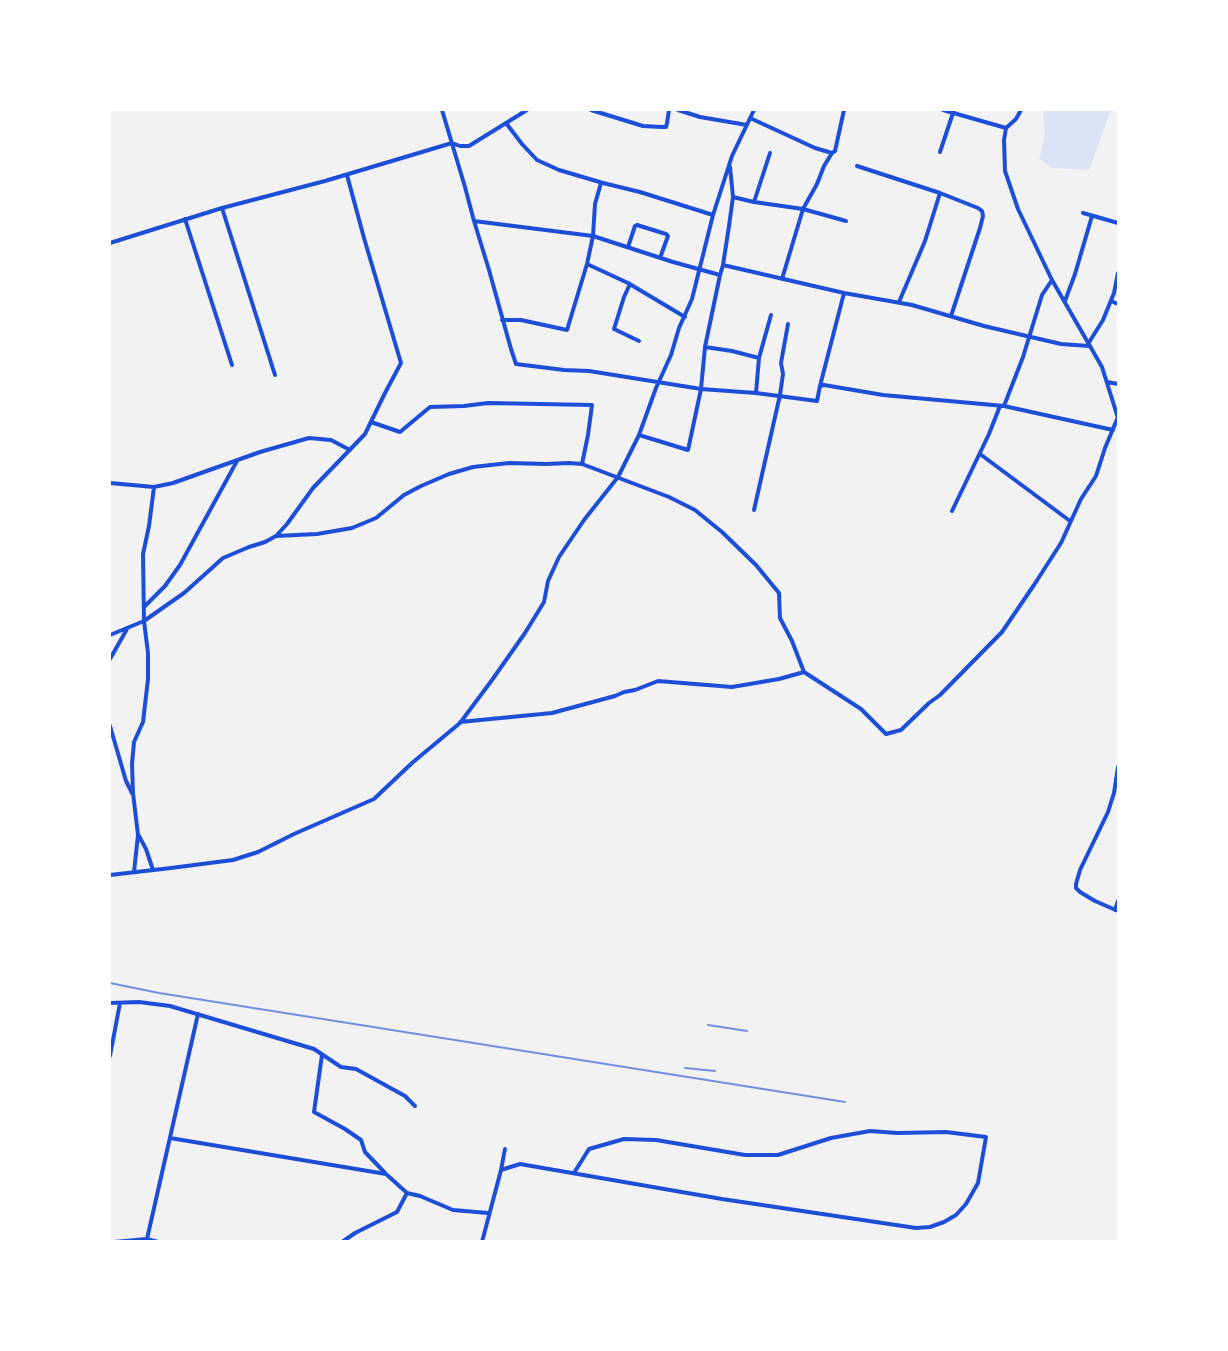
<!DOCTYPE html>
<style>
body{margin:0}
#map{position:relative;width:1228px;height:1351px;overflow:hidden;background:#f2f2f2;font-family:Cabin,sans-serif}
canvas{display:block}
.frame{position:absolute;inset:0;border:111px solid #fff;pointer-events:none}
</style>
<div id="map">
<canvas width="1228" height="1351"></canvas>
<div class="frame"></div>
</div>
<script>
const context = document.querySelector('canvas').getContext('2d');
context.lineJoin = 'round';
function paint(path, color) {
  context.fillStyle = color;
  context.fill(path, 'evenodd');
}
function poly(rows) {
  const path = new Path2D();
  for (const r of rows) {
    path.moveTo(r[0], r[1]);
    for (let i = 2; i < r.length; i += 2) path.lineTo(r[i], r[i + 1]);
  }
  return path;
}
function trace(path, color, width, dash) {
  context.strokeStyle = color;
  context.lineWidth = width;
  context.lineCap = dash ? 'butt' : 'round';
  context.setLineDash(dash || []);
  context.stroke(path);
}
paint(poly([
 [1043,110,1111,110,1089,170,1053,168,1039,159,1045,135]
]), '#dbe4f7');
trace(poly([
 [442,110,465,187,474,221,489,270,511,349,516,364,564,370,589,371,701,389,756,393],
 [591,110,643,126,662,127,666,127,667,123,669,110],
 [678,110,700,117,747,125],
 [943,110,1006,128],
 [1021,110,1016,119,1006,128,1004,140,1005,171,1018,209,1052,280,1102,367,1118,418],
 [750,118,815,148,832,153],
 [506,123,522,144,537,160,559,170,603,183,640,192,713,215],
 [940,152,954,110],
 [857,166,940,193,978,208,982,211,983,216,980,228,951,316],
 [733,197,754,202,803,209,817,184,824,166,832,153,835,151,844,110],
 [754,202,770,153],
 [222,208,275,375],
 [1083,213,1118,223],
 [185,219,232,365],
 [474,221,593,236,673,262,720,275],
 [110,243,222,208,325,181,452,143,460,146,469,146,527,110],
 [628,247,635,226,637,225,666,234,668,236,660,258],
 [587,264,628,283,685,317],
 [723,265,844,293,912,305,984,326,1061,344,1089,346],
 [782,279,803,209,846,221],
 [630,284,624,297,614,329,639,341],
 [1065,301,1075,274,1092,216],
 [1111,301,1118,304],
 [899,302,925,241,940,193],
 [502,320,521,320,567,330,587,264,593,236,595,204,601,183],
 [1088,344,1103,320,1114,293,1118,273],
 [705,347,732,351,759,358,756,393,817,401,820,386,824,385,883,395,1004,406,1113,430],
 [759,358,771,315],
 [1107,382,1118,384],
 [820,386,844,293],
 [1004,406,1023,357,1042,295,1052,280],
 [371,422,400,432,430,407,464,406,488,403,592,405,588,435,582,464],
 [639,435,688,450,701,389,705,347,720,275,723,265,729,226,733,197,730,167],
 [980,454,1070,521],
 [110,483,154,487,173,483,260,452,309,438,331,440,350,450],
 [754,510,780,395,783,374,781,363,788,324],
 [952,511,989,434,1000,406],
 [276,536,317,534,352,528,376,518,404,495,421,486,449,474,473,467,509,463,546,464,569,463,582,464,669,497,695,510,722,532,756,565,779,593,780,618,792,641,804,672,861,709,886,734,901,730,929,703,940,695,1002,632,1034,585,1061,543,1081,499,1096,476,1105,448,1118,417],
 [144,607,165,586,180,565,237,461],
 [110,635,144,621,184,593,223,558,249,547,265,542,276,536,287,524,313,488,365,434,385,393,401,363,364,238,347,175],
 [110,659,127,629],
 [460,722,552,713,615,696,624,692,635,690,658,681,732,687,779,679,804,672],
 [110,726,126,781,132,793],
 [1118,767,1114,793,1108,812,1080,870,1076,884,1076,888,1080,892,1095,901,1118,911],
 [139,836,146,849,153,870],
 [134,872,138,835,133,793,132,764,134,742,143,722,148,679,148,653,144,621,143,554,149,526,154,487],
 [110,875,171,868,233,860,258,852,294,834,374,799,412,763,460,723,492,680,525,633,544,602,548,581,559,557,584,520,618,477,639,435,656,388,671,355,679,328,692,299,713,215,732,156,754,110],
 [1115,910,1118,901],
 [110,1003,139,1002,170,1006,314,1049,341,1067,356,1069,405,1096,415,1106],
 [322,1055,314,1112,345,1129,361,1140,365,1152,386,1174,407,1193,420,1196,453,1210,488,1213],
 [110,1056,120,1003],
 [170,1138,386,1174],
 [501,1170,520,1164,722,1199,916,1228,930,1227,944,1222,956,1215,966,1204,978,1183,986,1137,946,1132,897,1133,870,1131,831,1138,778,1155,745,1155,656,1140,624,1139,589,1149,574,1173],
 [147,1239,198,1014],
 [114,1242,147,1239,158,1242],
 [342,1242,355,1233,397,1212,407,1193],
 [482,1242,501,1170,505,1149]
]), '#1d4ed8', 4);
trace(poly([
 [110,983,159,993,845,1102],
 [708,1025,747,1031],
 [685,1068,715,1071]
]), '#7290e2', 2);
</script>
